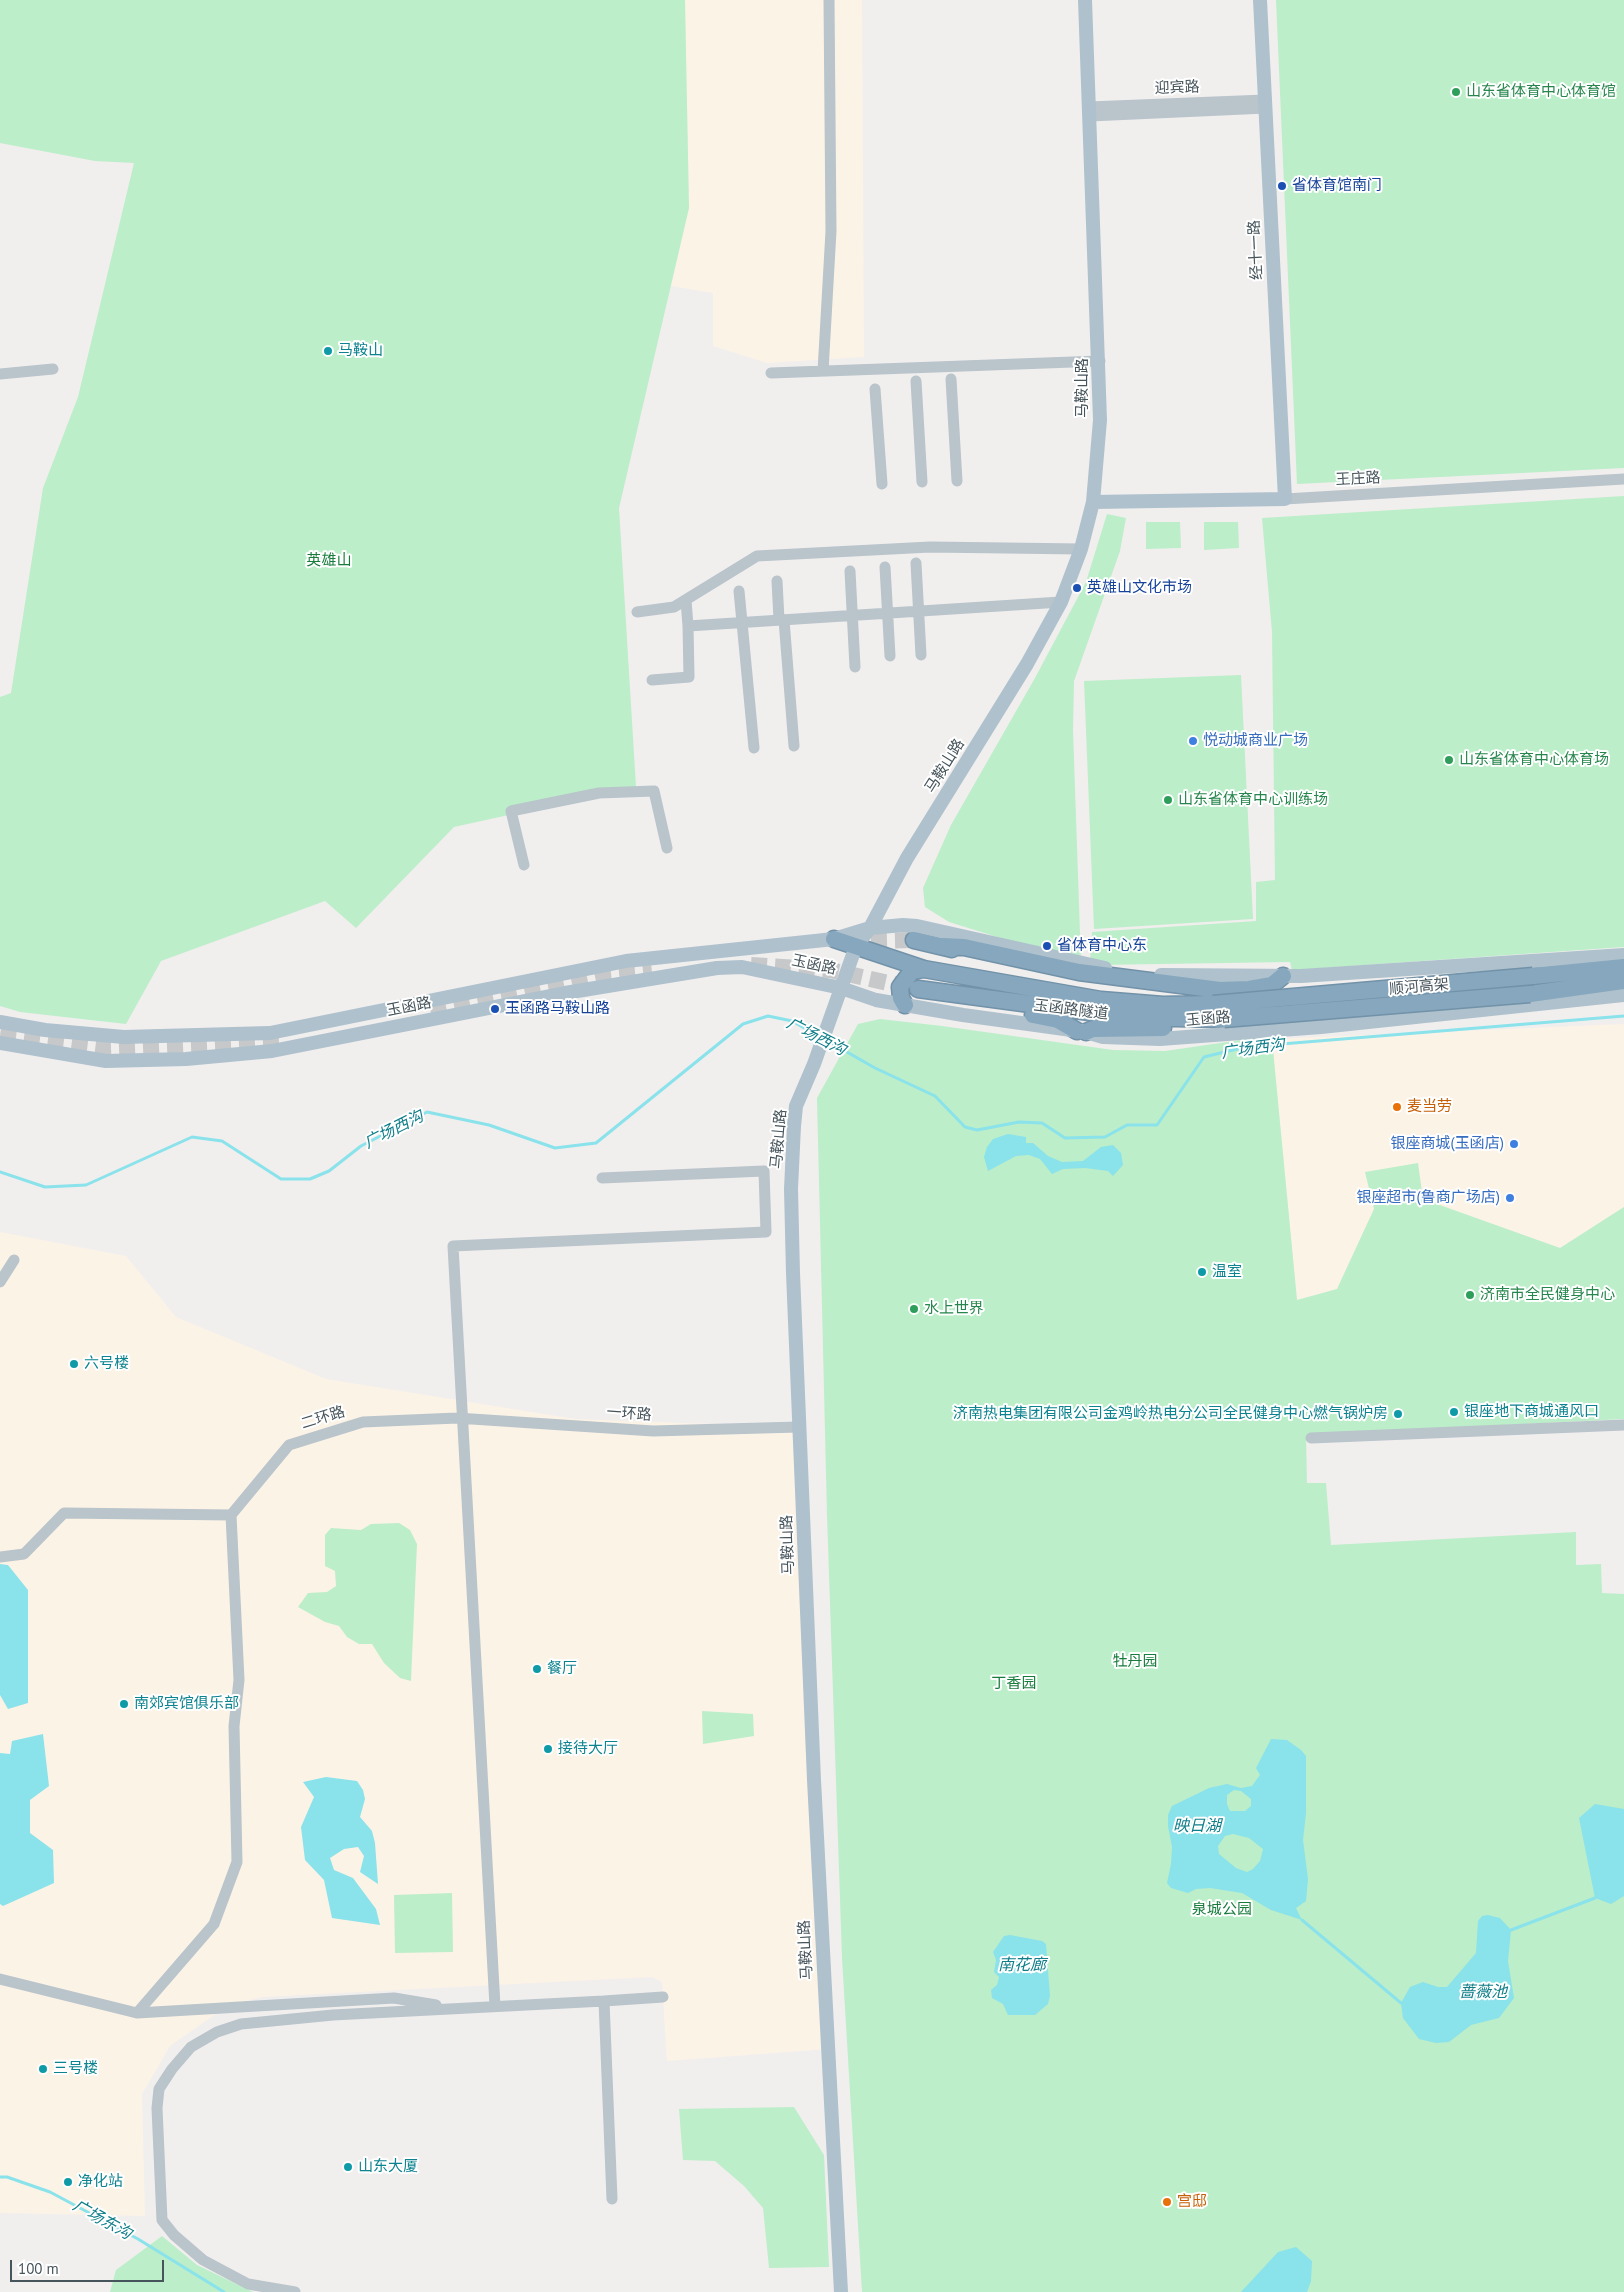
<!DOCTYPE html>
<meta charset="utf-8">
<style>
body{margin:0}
#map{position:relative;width:1624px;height:2292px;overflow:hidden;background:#f1eeee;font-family:"PT Sans",sans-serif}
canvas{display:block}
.scale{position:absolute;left:10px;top:2260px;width:154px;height:22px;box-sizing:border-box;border:2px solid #46545b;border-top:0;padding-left:6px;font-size:15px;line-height:18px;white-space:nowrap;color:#46545b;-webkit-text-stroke:4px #fff;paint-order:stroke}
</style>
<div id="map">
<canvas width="1624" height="2292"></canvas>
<div class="scale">100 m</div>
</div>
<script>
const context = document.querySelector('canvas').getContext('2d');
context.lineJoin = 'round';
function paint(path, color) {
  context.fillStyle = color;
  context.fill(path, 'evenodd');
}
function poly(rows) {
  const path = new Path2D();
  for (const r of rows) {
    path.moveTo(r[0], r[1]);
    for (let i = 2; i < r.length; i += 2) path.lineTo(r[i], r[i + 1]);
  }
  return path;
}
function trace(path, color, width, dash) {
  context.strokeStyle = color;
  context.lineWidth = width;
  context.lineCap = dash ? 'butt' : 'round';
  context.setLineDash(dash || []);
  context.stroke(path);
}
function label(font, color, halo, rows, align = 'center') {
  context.font = font + ' "PT Sans","Noto Sans SC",sans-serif';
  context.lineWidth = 4;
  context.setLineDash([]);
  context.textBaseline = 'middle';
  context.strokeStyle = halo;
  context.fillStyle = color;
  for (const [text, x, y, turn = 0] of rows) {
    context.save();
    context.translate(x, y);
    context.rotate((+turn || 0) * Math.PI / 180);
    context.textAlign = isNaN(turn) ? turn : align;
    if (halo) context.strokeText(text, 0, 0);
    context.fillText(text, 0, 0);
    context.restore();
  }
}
paint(poly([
 [685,0,862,0,864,357,767,363,713,346,713,293,671,286,689,208],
 [1624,1024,1624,1207,1560,1248,1422,1199,1365,1172,1374,1209,1337,1289,1297,1300,1272,1039],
 [0,1232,126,1256,176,1317,326,1379,575,1419,792,1427,828,2049,667,2061,662,1982,652,1977,262,1997,227,2006,170,2046,142,2094,145,2216,0,2213]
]), '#fcf3e7');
paint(poly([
 [0,0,685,0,689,208,619,508,636,787,454,827,356,928,325,901,161,961,126,1024,20,1012,0,1006,0,697,11,693,43,488,78,397,134,163,95,161,0,143],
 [1276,0,1624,0,1624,468,1297,484],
 [1624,496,1624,947,1292,970,1290,962,1096,965,1090,963,1092,932,1256,921,1256,882,1275,880,1272,632,1262,518],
 [1107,514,1126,518,1120,551,1074,681,1073,730,1081,963,949,922,925,907,923,888,951,825,1035,678,1086,582],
 [1146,522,1180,522,1181,548,1146,549],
 [1204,522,1238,522,1239,548,1204,550],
 [1241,675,1253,919,1094,929,1084,681],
 [880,1019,942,1026,1113,1050,1165,1051,1248,1039,1272,1039,1297,1300,1337,1289,1374,1209,1365,1172,1418,1163,1423,1199,1560,1248,1624,1207,1624,1419,1306,1435,1307,1483,1326,1483,1331,1545,1576,1532,1576,1565,1601,1564,1602,1593,1624,1594,1624,2292,862,2292,842,1958,827,1515,817,1098,858,1024],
 [399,1523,410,1530,417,1544,411,1681,400,1678,384,1663,372,1644,359,1644,347,1637,339,1626,325,1622,298,1607,308,1593,327,1592,336,1586,335,1571,325,1566,325,1535,331,1528,361,1530,371,1524],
 [702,1711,753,1714,754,1736,703,1744],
 [452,1893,453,1952,395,1953,394,1895],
 [794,2107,824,2155,829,2267,769,2268,763,2208,744,2186,715,2161,683,2160,679,2109],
 [162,2236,197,2265,253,2292,110,2292,116,2270]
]), '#bceec9');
paint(poly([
 [1008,1134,1026,1137,1026,1143,1033,1143,1048,1156,1062,1162,1083,1161,1101,1147,1113,1145,1121,1153,1123,1165,1113,1176,1108,1171,1085,1168,1063,1169,1052,1174,1040,1159,1029,1155,1016,1156,988,1171,984,1157,987,1147,993,1139],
 [0,1564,8,1565,28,1590,28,1703,8,1709,0,1695],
 [43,1734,49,1786,30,1800,30,1833,53,1850,54,1883,3,1906,0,1904,0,1753,10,1754,12,1741],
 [1271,1739,1287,1740,1301,1750,1306,1756,1306,1813,1303,1840,1308,1879,1306,1901,1296,1908,1302,1920,1271,1910,1242,1893,1210,1888,1196,1889,1188,1893,1171,1888,1167,1883,1171,1864,1172,1847,1168,1826,1168,1815,1172,1806,1209,1788,1227,1784,1241,1788,1252,1786,1260,1775,1256,1768],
 [1234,1790,1241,1791,1251,1799,1251,1806,1245,1811,1230,1811,1227,1804,1227,1795],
 [1233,1834,1249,1838,1263,1849,1260,1861,1253,1869,1247,1872,1236,1868,1219,1854,1218,1846,1225,1836],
 [326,1777,357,1781,363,1790,365,1799,360,1817,372,1831,375,1843,378,1884,360,1872,364,1856,358,1847,344,1849,330,1858,334,1870,353,1878,376,1909,380,1925,332,1918,324,1880,305,1860,301,1827,314,1797,303,1782],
 [1595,1804,1624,1809,1624,1896,1611,1904,1595,1898,1579,1818],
 [1488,1915,1500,1918,1511,1930,1508,1961,1514,1998,1499,2018,1471,2025,1449,2042,1436,2043,1419,2039,1403,2018,1401,2003,1410,1987,1423,1982,1438,1987,1447,1987,1476,1953,1478,1921,1482,1916],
 [1010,1935,1042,1941,1046,1944,1050,1996,1048,2004,1035,2015,1008,2015,1003,2004,992,1998,991,1990,997,1985,999,1977,994,1972,996,1960,993,1952,1004,1936],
 [1296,2247,1312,2261,1311,2281,1307,2292,1241,2292,1278,2252]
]), '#8ae2eb');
trace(poly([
 [826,1040,875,1068,935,1096,965,1127,977,1130,1019,1122,1042,1123,1065,1138,1105,1137,1127,1125,1157,1125,1204,1057,1245,1047,1624,1016],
 [0,1172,45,1187,86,1185,192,1137,222,1141,281,1179,310,1179,329,1171,361,1146,427,1112,489,1125,555,1148,596,1143,743,1024,768,1016,792,1021,820,1037],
 [1302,1920,1401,2003],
 [1511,1930,1595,1898],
 [0,2177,7,2177,50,2192,138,2239,224,2292]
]), '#8ae2eb', 3);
trace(poly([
 [847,942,914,940],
 [751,965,830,970,915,989],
 [431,1013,602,978,652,973],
 [0,1036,108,1050,279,1043]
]), '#c6c8c9', 16, [16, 8]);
const highway = poly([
 [834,939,924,969,1101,1000,1163,1005,1213,1004],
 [914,940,952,949],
 [941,946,964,947,1079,972,1220,990,1249,989,1272,985,1283,976],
 [1533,976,1624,967],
 [918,989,1127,1017,1224,1019],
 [1530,994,1624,981],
 [905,1005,901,998,900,987,912,971,924,969],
 [1033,1015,1058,1020,1077,1031],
 [1086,1032,1093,1029,1163,1028]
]);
trace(highway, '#7192a8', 19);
trace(poly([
 [1089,107,1265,100],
 [1090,116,1266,108],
 [823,371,831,231,829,0],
 [771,373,1100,361],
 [0,374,53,369],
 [951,379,957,481],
 [916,381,922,482],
 [875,389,882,484],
 [1285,499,1624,479],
 [916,563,921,655],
 [885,567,890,656],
 [850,571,855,667],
 [777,581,779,620],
 [739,591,754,748],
 [686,600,688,626,1061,602],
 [637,612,674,607,757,556,930,547,1081,549],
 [784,620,794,746],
 [652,680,689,677,688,626],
 [524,865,511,811,599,793,654,791,667,848],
 [0,1282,14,1260],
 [1311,1438,1624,1425],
 [231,1515,289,1445,363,1422,457,1418,653,1431,799,1427],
 [0,1557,24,1554,64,1513,231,1515,239,1680,234,1726,237,1862,214,1924,137,2013],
 [0,1979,137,2013,394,1998,436,2005],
 [495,2006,453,1246,766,1232,764,1171,602,1178],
 [612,2199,604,2001,663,1997],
 [295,2292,248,2284,203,2260,174,2235,162,2220,157,2108,159,2089,172,2069,191,2047,217,2032,241,2024,333,2015,604,2001]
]), '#b9c4cb', 11);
trace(poly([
 [1093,502,1285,499,1260,0],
 [1161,975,1301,976,1624,955],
 [0,1022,45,1030,124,1037,270,1033,626,961,834,939,870,928,903,925,917,926,1105,968],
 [0,1043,106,1061,186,1059,272,1051,565,993,717,968,742,967,841,988,876,1000,963,1015,1086,1032,1103,1037,1160,1039,1321,1027,1624,995],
 [841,2292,814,1780,793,1273,791,1189,794,1126,796,1106,814,1064,856,946,870,928,907,858,1027,664,1061,602,1081,549,1093,502,1100,420,1085,0]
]), '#aec1cd', 14);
trace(highway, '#86a7bd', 16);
const highwayBridge = poly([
 [1213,1004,1533,976],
 [1224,1019,1530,994]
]);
trace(highwayBridge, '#7192a8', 19, []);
trace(highwayBridge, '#86a7bd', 16);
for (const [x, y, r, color] of [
 [1456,92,5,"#2e9e5b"],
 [1282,186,5,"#1a4fb4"],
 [328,351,5,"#0f9aa8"],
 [1077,588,5,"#1a4fb4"],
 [1193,741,5,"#3f7fe0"],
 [1449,760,5,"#2e9e5b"],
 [1168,800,5,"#2e9e5b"],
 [1047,946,5,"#1a4fb4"],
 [495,1009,5,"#1a4fb4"],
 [1397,1107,5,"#e8710a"],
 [1514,1144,5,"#3f7fe0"],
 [1510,1198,5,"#3f7fe0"],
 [1202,1272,5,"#0f9aa8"],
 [1470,1295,5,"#2e9e5b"],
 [914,1309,5,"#2e9e5b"],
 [74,1364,5,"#0f9aa8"],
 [1454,1412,5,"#0f9aa8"],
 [1398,1414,5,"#0f9aa8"],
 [537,1669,5,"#0f9aa8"],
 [124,1704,5,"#0f9aa8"],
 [548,1749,5,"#0f9aa8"],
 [43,2069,5,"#0f9aa8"],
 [348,2167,5,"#0f9aa8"],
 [68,2182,5,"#0f9aa8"],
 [1167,2202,5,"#e8710a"]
]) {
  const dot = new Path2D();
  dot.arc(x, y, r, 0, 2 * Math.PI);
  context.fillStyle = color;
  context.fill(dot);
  trace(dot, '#fff', 2);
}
label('15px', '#46545b', '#fff', [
 ["迎宾路",1177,88,-2],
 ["经十一路",1256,250,-93],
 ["马鞍山路",1083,388,-90],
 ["王庄路",1358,479,-3],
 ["马鞍山路",945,766,-58],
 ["玉函路",814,965,12],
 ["顺河高架",1419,987,-5],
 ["玉函路",409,1007,-11],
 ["玉函路隧道",1071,1010,7],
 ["玉函路",1208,1019,-5],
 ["马鞍山路",779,1139,-85],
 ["一环路",629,1414,4],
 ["二环路",323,1418,-17],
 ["马鞍山路",788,1545,-92],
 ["马鞍山路",806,1950,-93]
]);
label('15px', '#27864d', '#fff', [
 ["山东省体育中心体育馆",1466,92],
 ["山东省体育中心体育场",1459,760],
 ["山东省体育中心训练场",1178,800],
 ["济南市全民健身中心",1480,1295],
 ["水上世界",924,1309]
], 'left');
label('15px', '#164399', '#fff', [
 ["省体育馆南门",1292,186],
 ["英雄山文化市场",1087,588],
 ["省体育中心东",1057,946],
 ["玉函路马鞍山路",505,1009]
], 'left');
label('15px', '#0d838f', '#fff', [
 ["马鞍山",338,351],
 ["温室",1212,1272],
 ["六号楼",84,1364],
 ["银座地下商城通风口",1464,1412],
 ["济南热电集团有限公司金鸡岭热电分公司全民健身中心燃气锅炉房",1388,1414,"right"],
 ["餐厅",547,1669],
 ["南郊宾馆俱乐部",134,1704],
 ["接待大厅",558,1749],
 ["三号楼",53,2069],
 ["山东大厦",358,2167],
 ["净化站",78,2182]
], 'left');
label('15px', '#187c3d', '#fff', [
 ["英雄山",329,561],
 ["牡丹园",1135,1662],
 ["丁香园",1014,1684],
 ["泉城公园",1222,1910]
]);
label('15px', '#366cbe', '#fff', [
 ["悦动城商业广场",1203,741,"left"],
 ["银座商城(玉函店)",1504,1144],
 ["银座超市(鲁商广场店)",1500,1198]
], 'right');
label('15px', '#c56008', '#fff', [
 ["麦当劳",1407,1107],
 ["宫邸",1177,2202]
], 'left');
label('italic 16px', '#0f7e89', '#fff', [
 ["广场西沟",816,1037,27],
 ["广场西沟",1253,1049,-8],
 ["广场西沟",394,1130,-27],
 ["映日湖",1197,1826],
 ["南花廊",1022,1965],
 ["蔷薇池",1483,1992],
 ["广场东沟",102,2220,29]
]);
</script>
